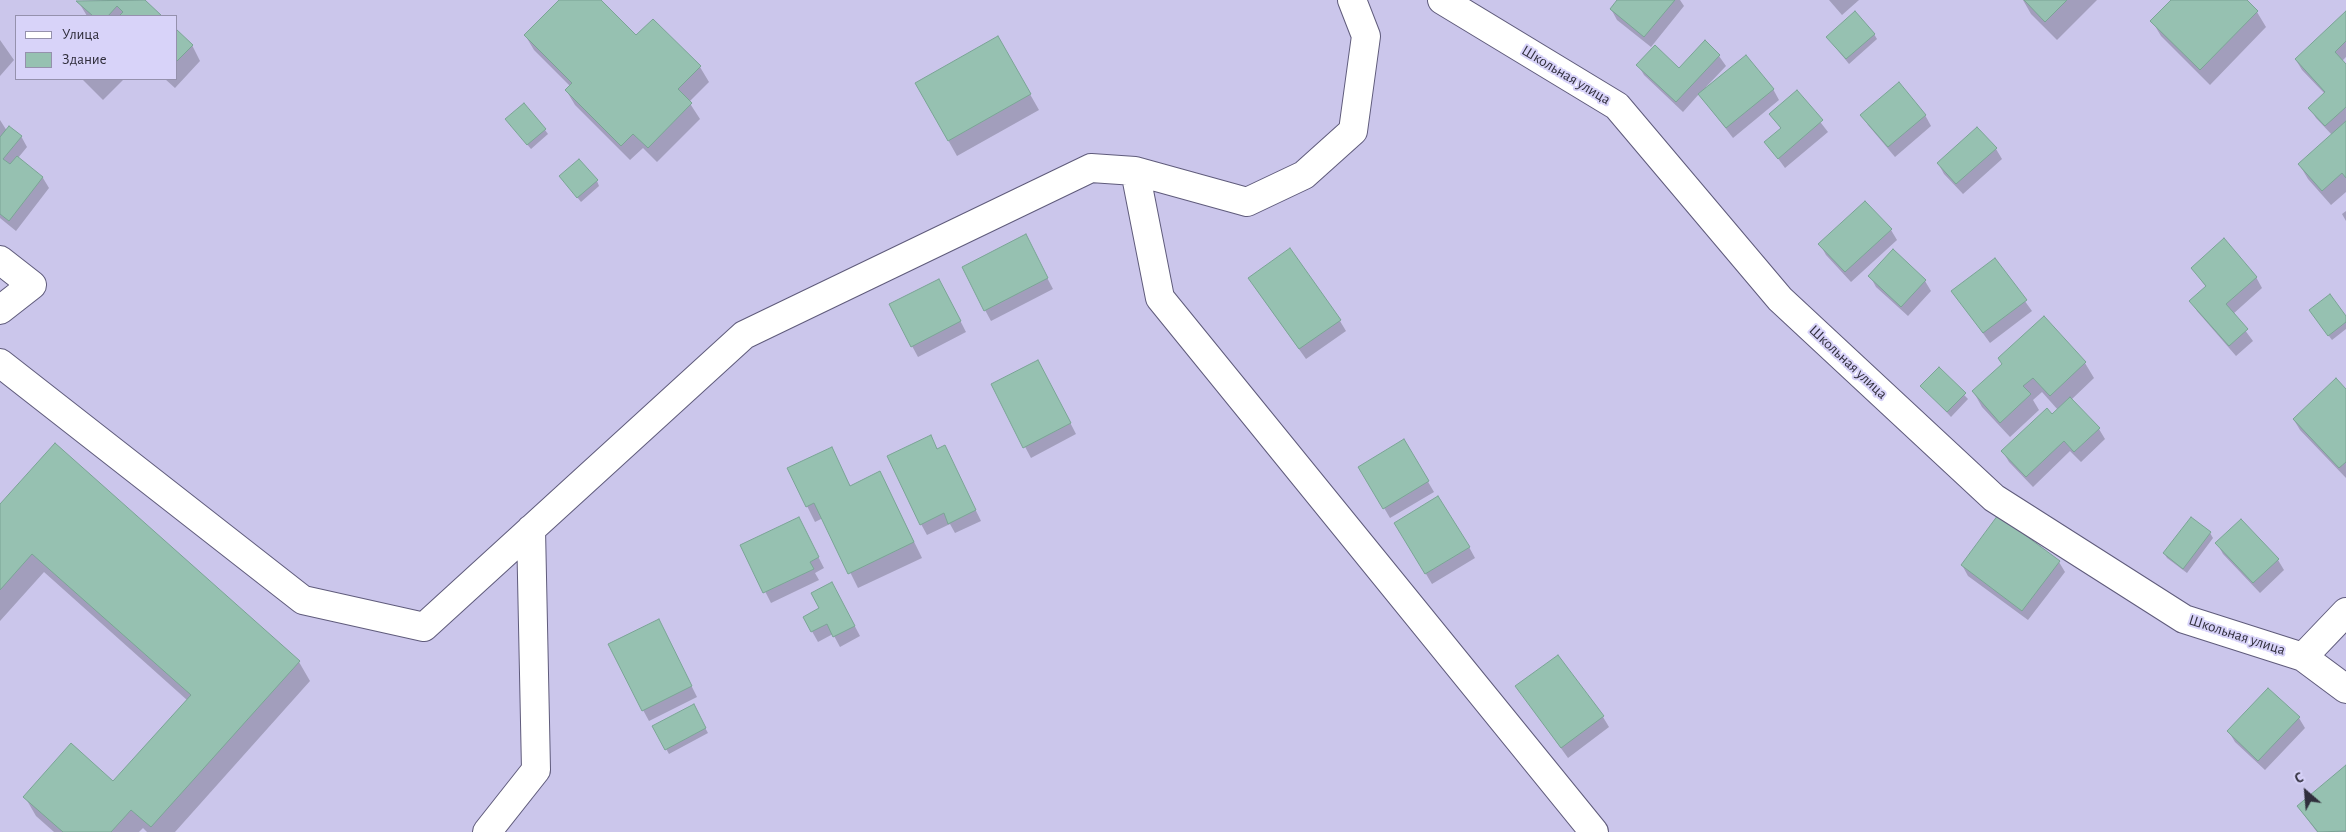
<!DOCTYPE html>
<meta charset="utf-8">
<style>
body{margin:0}
#map{position:relative;width:2346px;height:832px;overflow:hidden;background:#cbc6eb;font-family:"Alegreya Sans",sans-serif}
canvas{display:block}
.legend{position:absolute;left:15px;top:15px;width:162px;height:65px;box-sizing:border-box;background:#d8d3f9;border:1px solid #9591ad;margin:0;padding:6px 9px;list-style:none;font-size:15px;color:#302e3c}
.legend li{display:flex;align-items:center;gap:10px;height:25px}
.legend b{width:25px;border:1px solid #9591ad}
.north{position:absolute;left:2281px;top:767px;width:50px;height:50px;-webkit-text-stroke:4px #d8d3f9;paint-order:stroke;rotate:333deg;font-size:14px;font-weight:700;line-height:20px;text-align:center;color:#302e3c}
.north::after{content:'';display:block;margin:auto;width:18px;height:22px;background:#302e3c;clip-path:polygon(50% 0,100% 100%,50% 72%,0 100%)}
</style>
<div id="map">
<canvas width="2346" height="832"></canvas>
<ul class="legend">
<li><b style="height:6px;background:#fff"></b>Улица</li>
<li><b style="height:14px;background:#96c1b1"></b>Здание</li>
</ul>
<div class="north">С</div>
</div>
<script>
const context = document.querySelector('canvas').getContext('2d');
context.lineJoin = 'round';
function paint(path, color) {
  context.fillStyle = color;
  context.fill(path, 'evenodd');
}
function poly(rows) {
  const path = new Path2D();
  for (const r of rows) {
    path.moveTo(r[0], r[1]);
    for (let i = 2; i < r.length; i += 2) path.lineTo(r[i], r[i + 1]);
  }
  return path;
}
function trace(path, color, width, dash) {
  context.strokeStyle = color;
  context.lineWidth = width;
  context.lineCap = dash ? 'butt' : 'round';
  context.setLineDash(dash || []);
  context.stroke(path);
}
function label(font, color, halo, rows, align = 'center') {
  context.font = font + ' "Alegreya Sans",sans-serif';
  context.lineWidth = 4;
  context.setLineDash([]);
  context.textBaseline = 'middle';
  context.strokeStyle = halo;
  context.fillStyle = color;
  for (const [text, x, y, turn = 0] of rows) {
    context.save();
    context.translate(x, y);
    context.rotate((+turn || 0) * Math.PI / 180);
    context.textAlign = isNaN(turn) ? turn : align;
    if (halo) context.strokeText(text, 0, 0);
    context.fillText(text, 0, 0);
    context.restore();
  }
}
paint(poly([
 [143,0,161,16,87,16,78,1],
 [561,0,599,0,636,37,653,20,700,67,709,82,689,102,700,119,657,162,643,148,630,160,575,105,566,90,570,86,534,50,525,35],
 [1619,0,1680,0,1684,6,1651,47,1617,20,1611,9],
 [1829,0,1859,0,1842,15],
 [2023,0,2097,0,2057,40,2031,14],
 [2172,0,2245,0,2257,12,2266,27,2210,85,2161,36,2152,21],
 [2346,13,2346,57,2342,61,2346,66,2346,192,2331,205,2308,179,2299,164,2332,135,2316,118,2310,108,2325,94,2302,70,2296,60],
 [176,31,192,45,200,61,175,88,165,79,176,79],
 [1874,34,1877,39,1849,64,1827,37],
 [998,38,1039,110,957,156,916,83],
 [0,40,14,60,0,76],
 [1705,42,1719,56,1726,66,1706,87,1707,88,1773,89,1779,100,1733,138,1699,94,1683,112,1644,75,1638,65,1679,70],
 [82,79,124,79,103,100],
 [1797,92,1828,132,1785,168,1766,142,1781,129,1771,114],
 [1862,115,1925,115,1931,126,1895,157,1868,125],
 [0,120,7,131,21,136,27,147,18,158,43,178,49,188,16,231,0,218],
 [510,124,545,130,548,134,531,149],
 [1996,149,2002,159,1963,194,1944,174,1938,163],
 [560,176,597,181,599,186,581,202],
 [2346,211,2346,221,2342,214],
 [1891,230,1897,240,1851,282,1826,255,1820,244],
 [1031,247,1053,289,991,321,985,310],
 [1995,260,2032,311,1990,343,1953,292],
 [2192,268,2256,277,2262,288,2233,314,2253,341,2236,356,2197,311,2191,301,2206,287],
 [1870,276,1925,281,1931,291,1908,316,1876,287],
 [1256,289,1340,321,1346,331,1306,359],
 [945,291,966,332,918,357,912,346],
 [2313,315,2346,318,2346,329,2332,340],
 [2044,318,2085,363,2094,378,2071,400,2099,429,2105,439,2081,462,2070,451,2033,487,2009,462,2003,452,2058,410,2042,392,2033,400,2039,410,2010,437,1982,407,1973,391,2003,365],
 [1939,369,1968,399,1951,417,1922,386],
 [1044,372,1076,434,1031,458,992,385],
 [2346,391,2346,478,2300,430,2294,420],
 [930,437,938,450,945,447,981,521,955,533,950,524,927,535,921,524],
 [1404,441,1434,492,1390,518,1360,467],
 [831,449,851,487,880,472,922,558,858,588,823,518,815,522,807,506],
 [0,506,299,662,310,681,175,832,147,832,143,828,139,832,54,832,36,816,25,797,113,782,187,700,44,572,0,621],
 [2191,519,2210,533,2213,538,2187,573,2167,558,2164,553],
 [804,529,824,568,815,573,819,580,771,603,742,546],
 [1402,534,1469,547,1475,558,1432,584],
 [2217,543,2278,560,2284,570,2260,593,2223,554],
 [2059,562,2065,572,2028,620,1968,576,1962,565],
 [838,594,860,636,840,647,833,634,818,642,804,617,820,609],
 [664,631,697,697,649,721,643,710],
 [1517,687,1603,717,1609,727,1568,758],
 [693,706,708,733,669,754,654,727],
 [2299,718,2305,728,2265,770,2235,742,2229,732],
 [2346,766,2346,832,2317,832,2298,807]
]), '#0003');
const building = poly([
 [145,0,162,16,119,16,123,12,117,6,108,16,93,16,76,1,145,0],
 [559,0,601,0,636,35,653,19,701,66,678,89,692,103,648,148,633,134,621,146,565,90,572,83,524,35,559,0],
 [1617,0,1675,0,1644,37,1610,9,1617,0],
 [2024,0,2067,0,2045,22,2024,0],
 [2171,0,2247,0,2258,11,2200,70,2150,21,2171,0],
 [1855,11,1875,34,1846,59,1826,37,1855,11],
 [2346,11,2346,41,2335,52,2346,64,2346,107,2325,126,2308,108,2325,92,2295,59,2346,11],
 [176,29,193,45,176,62,176,29],
 [998,36,1031,94,948,141,915,83,998,36],
 [1705,40,1720,55,1676,102,1636,65,1655,45,1679,68,1705,40],
 [1746,55,1774,89,1726,128,1698,94,1746,55],
 [1899,82,1926,115,1888,147,1860,115,1899,82],
 [1797,90,1823,120,1778,159,1764,142,1781,128,1769,114,1797,90],
 [524,103,546,129,527,145,505,119,524,103],
 [2346,121,2346,178,2342,173,2322,191,2298,164,2346,121],
 [9,126,22,136,3,159,10,164,17,156,43,177,9,221,0,214,0,137,9,126],
 [1977,127,1997,148,1956,184,1937,163,1977,127],
 [579,159,598,180,577,198,559,176,579,159],
 [1865,201,1892,229,1845,272,1818,244,1865,201],
 [1026,234,1048,278,984,311,962,267,1026,234],
 [2224,238,2257,277,2226,304,2248,329,2229,346,2189,301,2206,286,2191,268,2224,238],
 [1290,248,1341,320,1299,349,1248,278,1290,248],
 [1893,249,1926,280,1901,307,1868,276,1893,249],
 [1995,258,2027,300,1983,333,1951,291,1995,258],
 [939,279,961,321,911,347,889,304,939,279],
 [2330,294,2346,316,2346,322,2328,336,2309,310,2330,294],
 [2044,316,2086,362,2050,396,2033,378,2023,386,2031,394,2000,423,1972,391,2002,364,1998,358,2044,316],
 [1038,360,1071,423,1023,448,991,384,1038,360],
 [1939,367,1966,393,1947,412,1920,386,1939,367],
 [2336,378,2346,389,2346,462,2339,468,2293,419,2336,378],
 [2070,397,2100,428,2074,452,2064,441,2026,477,2001,451,2047,408,2052,414,2070,397],
 [931,435,937,449,945,445,976,510,948,524,944,513,920,525,887,456,931,435],
 [1404,439,1429,481,1383,509,1358,467,1404,439],
 [55,443,300,661,151,827,131,810,111,832,63,832,23,797,71,743,113,781,191,695,32,554,0,590,0,504,55,443],
 [832,447,850,486,880,471,914,542,848,574,814,503,806,507,787,468,832,447],
 [1438,496,1470,547,1425,574,1394,523,1438,496],
 [1998,515,2060,561,2022,611,1961,565,1998,515],
 [799,517,819,557,810,562,814,569,763,593,740,545,799,517],
 [2191,517,2211,532,2183,569,2163,553,2191,517],
 [2241,519,2279,559,2253,583,2215,543,2241,519],
 [832,582,855,626,833,637,827,624,811,632,803,617,819,608,811,593,832,582],
 [659,619,692,686,642,711,608,644,659,619],
 [1558,655,1604,716,1561,748,1515,686,1558,655],
 [2268,688,2300,717,2258,761,2227,731,2268,688],
 [694,704,706,728,665,750,652,726,694,704],
 [2346,765,2346,831,2318,832,2297,806,2346,765]
]);
paint(building, '#96c1b1');
trace(building, '#7aa495', 1);
const minor = poly([
 [1352,0,1366,36,1353,131,1304,175,1247,202,1135,171,1160,298,1594,832],
 [1442,0,1617,106,1780,299,1994,498,2184,619,2303,657,2346,689],
 [0,260,32,285,0,310],
 [0,363,303,600,424,627,744,335,1091,168,1135,171],
 [2303,657,2346,612],
 [487,832,536,770,531,529]
]);
trace(minor, '#5f5b7b', 30);
trace(minor, '#fff', 28);
label('15px', '#302e3c', '#d8d3f9', [
 ["Школьная улица",1566,75,31],
 ["Школьная улица",1848,362,43],
 ["Школьная улица",2237,635,18]
]);
</script>
